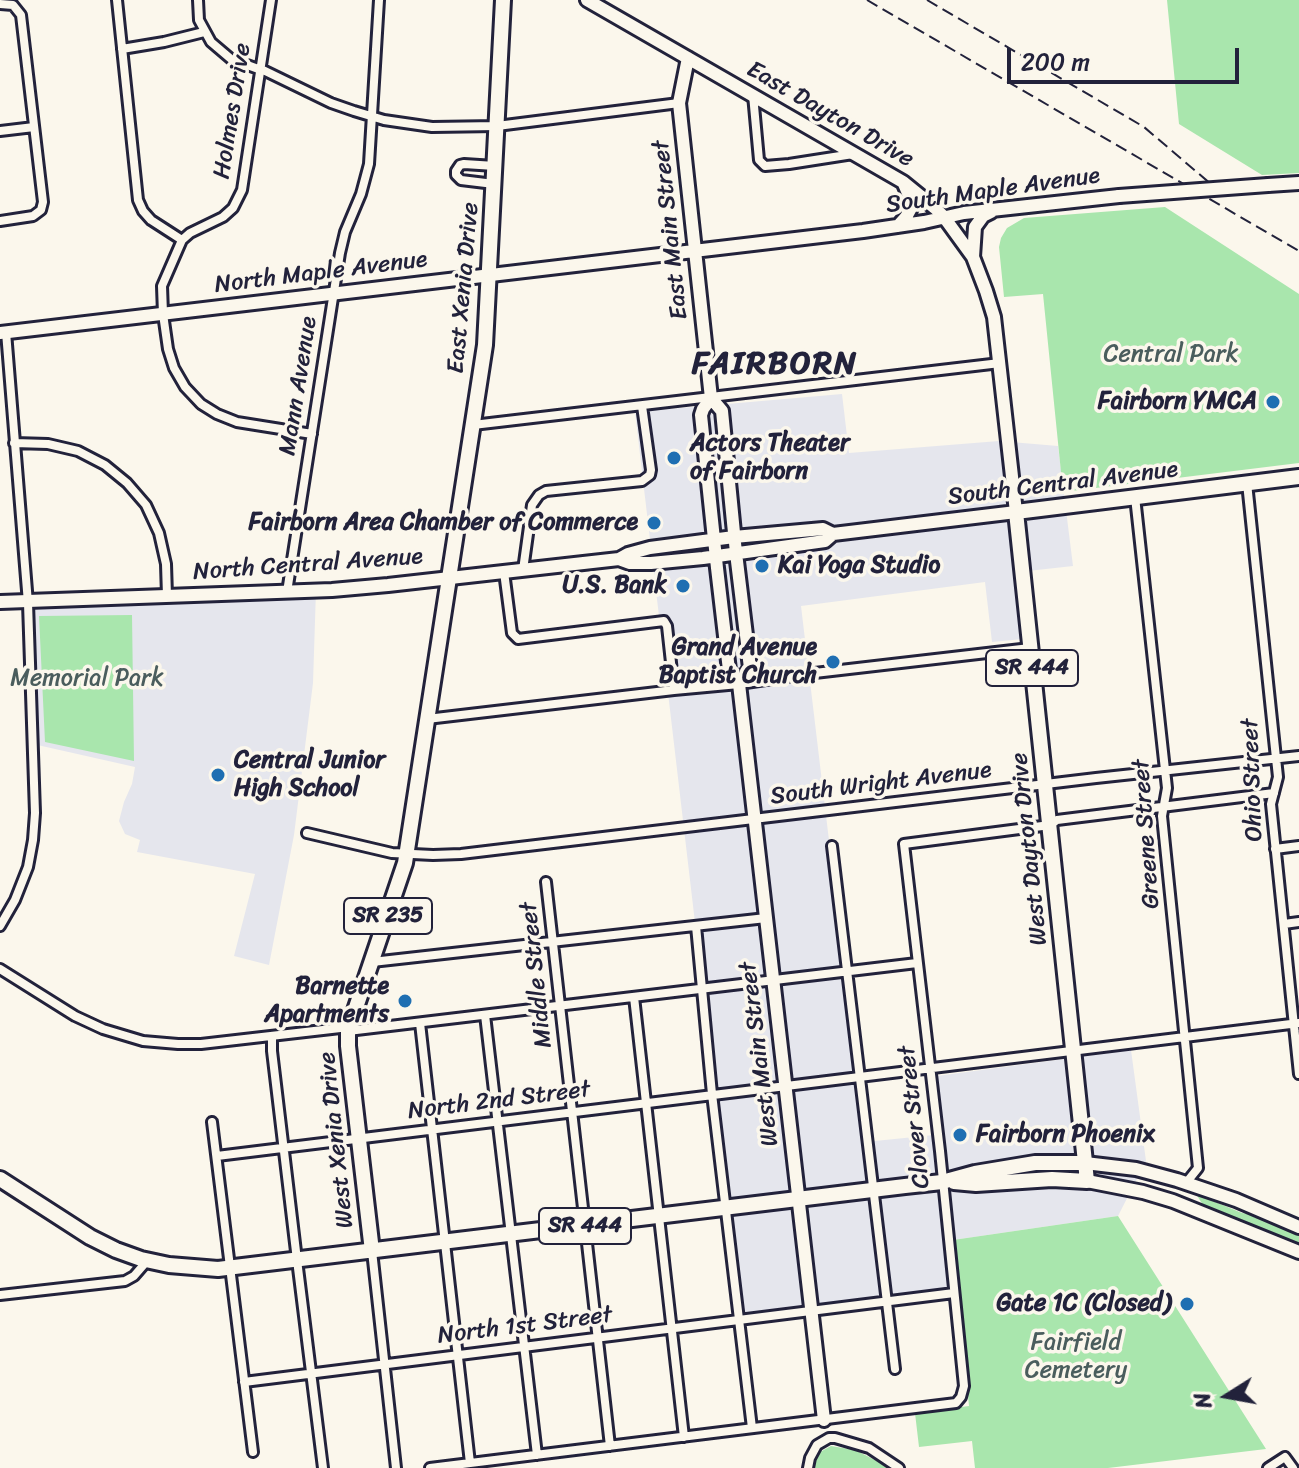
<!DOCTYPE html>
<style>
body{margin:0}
#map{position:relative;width:1299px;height:1468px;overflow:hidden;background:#fbf7ec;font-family:Sriracha,sans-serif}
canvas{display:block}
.north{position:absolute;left:1187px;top:1356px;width:80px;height:80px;-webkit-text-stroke:6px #fbf7ec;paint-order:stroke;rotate:259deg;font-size:22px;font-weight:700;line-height:32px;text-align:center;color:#22223b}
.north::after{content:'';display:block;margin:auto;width:28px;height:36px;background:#22223b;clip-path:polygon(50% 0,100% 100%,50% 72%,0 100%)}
.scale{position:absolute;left:1007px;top:48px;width:232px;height:36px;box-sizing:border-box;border:4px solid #22223b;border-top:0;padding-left:10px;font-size:24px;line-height:28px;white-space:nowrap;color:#22223b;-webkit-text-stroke:6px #fbf7ec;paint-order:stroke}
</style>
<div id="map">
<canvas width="1299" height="1468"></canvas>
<div class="north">N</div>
<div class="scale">200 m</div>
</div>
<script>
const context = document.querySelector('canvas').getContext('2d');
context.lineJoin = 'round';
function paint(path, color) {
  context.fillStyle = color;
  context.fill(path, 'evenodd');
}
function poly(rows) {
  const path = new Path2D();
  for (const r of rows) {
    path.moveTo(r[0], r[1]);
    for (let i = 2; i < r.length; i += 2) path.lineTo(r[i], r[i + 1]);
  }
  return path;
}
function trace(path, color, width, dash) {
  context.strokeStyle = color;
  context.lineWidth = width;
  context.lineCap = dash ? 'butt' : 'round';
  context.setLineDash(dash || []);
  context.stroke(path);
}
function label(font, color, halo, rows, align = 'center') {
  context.font = font + ' Sriracha,sans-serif';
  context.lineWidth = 7;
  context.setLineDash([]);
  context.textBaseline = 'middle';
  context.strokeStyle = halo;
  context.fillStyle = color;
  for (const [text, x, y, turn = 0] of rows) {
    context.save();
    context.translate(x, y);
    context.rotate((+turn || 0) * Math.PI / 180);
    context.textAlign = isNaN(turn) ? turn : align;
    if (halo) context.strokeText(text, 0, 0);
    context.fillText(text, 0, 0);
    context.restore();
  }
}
paint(poly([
 [842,394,849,453,999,441,1058,446,1073,566,1028,571,1033,638,992,642,985,582,801,606,865,1142,944,1134,937,1076,1131,1050,1146,1161,1118,1216,953,1240,957,1288,741,1314,635,412],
 [316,590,313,683,294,835,269,965,234,956,255,874,137,852,140,840,125,834,119,821,124,802,132,784,135,767,33,744,27,601]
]), '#e5e6ed');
paint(poly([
 [1167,0,1299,0,1299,173,1262,175,1179,124],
 [1165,207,1299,294,1299,463,1063,492,1043,294,1004,297,999,247,1001,238,1007,228,1024,218],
 [132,615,134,761,45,742,39,616],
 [1196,1194,1242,1213,1257,1215,1299,1232,1299,1245,1203,1205],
 [1118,1216,1266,1449,1108,1468,975,1468,972,1441,919,1447,915,1413,969,1406,953,1240],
 [831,1446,855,1450,879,1462,887,1468,813,1468,816,1457,820,1452]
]), '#a9e6ad');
const street = poly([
 [117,0,138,200,143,211,151,220,182,240],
 [198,0,199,20,211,42,231,59,261,70],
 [271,0,242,190,233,208,223,217,190,233,182,240,162,286,163,314,168,349,174,368,185,387,201,404,217,414,237,422,312,434],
 [0,4,13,5,21,15,43,202,41,210,33,216,0,221],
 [122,49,164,42,204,32],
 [261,69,331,103,354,111,384,120,432,127,497,126,679,103],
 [753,95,759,160,765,166,789,164,853,154],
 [0,131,34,127],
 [494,184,461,180,456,175,456,171,460,165,464,164,495,166],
 [473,425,1000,363],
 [14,443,48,444,78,451,105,465,127,483,146,505,159,533,166,564,167,596],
 [1247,483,1278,777,1271,804,1299,1074],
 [1135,497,1167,788,1162,816,1198,1168,1186,1183],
 [523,570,532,505,539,495,546,491,642,481,650,475,651,470,642,406],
 [504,572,512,633,518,639,664,621,667,626,674,690],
 [287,592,340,253,345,232,361,194,369,164,379,0],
 [427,719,674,690,739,684,806,674,1030,648],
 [307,833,392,853,433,855,461,854,1096,778,1299,756],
 [832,846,895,1369],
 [1275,849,1299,846],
 [546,882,610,1446],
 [1284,924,1299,922],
 [0,926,15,900,28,867,33,840,35,813,28,603,6,332],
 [696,926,712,1094,752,1428],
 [372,962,766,918],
 [0,969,75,1016,103,1029,143,1041,178,1044,201,1044,349,1027],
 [634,997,684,1437],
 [485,1015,537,1455],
 [420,1023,470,1463],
 [348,1031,917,963],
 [272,1036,272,1051,297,1260,323,1468],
 [212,1122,253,1452],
 [217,1156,1299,1023],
 [372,1251,396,1468],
 [0,1295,125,1281,134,1276,147,1261],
 [244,1382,954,1293],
 [430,1468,956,1403,961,1397,964,1386,940,1151,904,844,1050,825,1057,820,1274,793],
 [808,1468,810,1458,817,1445,829,1438,835,1438,869,1448,899,1468],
 [1268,1468,1285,1457,1293,1468]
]);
const secondary = poly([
 [688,58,679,103,711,398,722,411,736,553,750,668,739,684],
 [1268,185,1299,183],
 [898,226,906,217,911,208,910,198,904,184],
 [973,257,975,227,983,216,991,212],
 [0,333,863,231,924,222,964,213,1119,196],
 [711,398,703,409,701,415,717,568,729,670,739,684,824,1420],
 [619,559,630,563,651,563,703,558,825,541,833,534],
 [0,602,332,590,388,585,619,559,628,554,650,548,734,537,823,529,833,534,1016,512,994,317,986,291,973,257,944,217,935,208,903,182,587,0],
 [1085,1163,1136,1169,1177,1180,1236,1200,1299,1227],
 [1087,1181,1143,1192,1173,1201,1299,1252]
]);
const primary = poly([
 [0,1179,90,1237,116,1250,141,1259,169,1265,218,1269,905,1186,942,1182,975,1173,1035,1163,1085,1163],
 [954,1182,976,1184,1052,1179,1087,1181,1016,512,1299,477],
 [372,1251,348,1046,348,1031,405,863,485,345,503,0]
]);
trace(street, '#22223b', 14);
trace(secondary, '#22223b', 18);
trace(primary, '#22223b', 20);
trace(street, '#fbf7ec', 8);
trace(secondary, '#fbf7ec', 12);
trace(primary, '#fbf7ec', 14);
trace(poly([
 [867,0,1299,251],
 [927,0,1144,127,1212,185]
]), '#22223b', 2, [12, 6]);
const secondaryBridge = poly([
 [1119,196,1268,185]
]);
trace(secondaryBridge, '#22223b', 18, []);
trace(secondaryBridge, '#fbf7ec', 12);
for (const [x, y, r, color] of [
 [1273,402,8,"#1f6fb2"],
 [674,458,8,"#1f6fb2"],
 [654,523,8,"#1f6fb2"],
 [762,566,8,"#1f6fb2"],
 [683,586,8,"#1f6fb2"],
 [833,662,8,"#1f6fb2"],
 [218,775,8,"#1f6fb2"],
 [405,1001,8,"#1f6fb2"],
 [960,1135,8,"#1f6fb2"],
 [1187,1304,8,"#1f6fb2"]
]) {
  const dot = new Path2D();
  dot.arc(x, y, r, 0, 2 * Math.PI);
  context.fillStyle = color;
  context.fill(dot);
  trace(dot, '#fbf7ec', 3);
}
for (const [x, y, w] of [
 [1032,668,92],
 [388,916,88],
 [585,1226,92]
]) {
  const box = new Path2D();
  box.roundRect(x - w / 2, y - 18, w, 36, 6);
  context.fillStyle = '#fbf7ec';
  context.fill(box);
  trace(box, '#22223b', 2);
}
label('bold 22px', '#22223b', null, [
 ["SR 444",1032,668],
 ["SR 235",388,916],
 ["SR 444",585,1226]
]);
label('24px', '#22223b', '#fbf7ec', [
 ["Holmes Drive",233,111,-81],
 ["East Dayton Drive",830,115,30],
 ["South Maple Avenue",993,191,-8],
 ["East Main Street",671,230,-96],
 ["North Maple Avenue",321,273,-7],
 ["East Xenia Drive",464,288,-85],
 ["Mann Avenue",299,386,-81],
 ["South Central Avenue",1063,484,-7],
 ["North Central Avenue",308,565,-4],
 ["Ohio Street",1253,780,-92],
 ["South Wright Avenue",881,784,-7],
 ["Greene Street",1147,834,-94],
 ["West Dayton Drive",1030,849,-96],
 ["Middle Street",537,975,-96],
 ["West Main Street",760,1054,-97],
 ["North 2nd Street",499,1101,-7],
 ["Clover Street",915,1117,-96],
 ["West Xenia Drive",337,1140,-96],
 ["North 1st Street",525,1326,-7]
]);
label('24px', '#4a5d5d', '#fbf7ec', [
 ["Central Park",1171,355],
 ["Memorial Park",87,679],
 ["Fairfield",1076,1343],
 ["Cemetery",1076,1371]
]);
label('bold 24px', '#22223b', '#fbf7ec', [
 ["Fairborn YMCA",1257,402],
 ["Actors Theater",690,444,"left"],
 ["of Fairborn",690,472,"left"],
 ["Fairborn Area Chamber of Commerce",638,523],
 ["Kai Yoga Studio",778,566,"left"],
 ["U.S. Bank",667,586],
 ["Grand Avenue",817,648],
 ["Baptist Church",817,676],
 ["Central Junior",234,761,"left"],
 ["High School",234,789,"left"],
 ["Barnette",389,987],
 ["Apartments",389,1015],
 ["Fairborn Phoenix",976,1135,"left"],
 ["Gate 1C (Closed)",1171,1304]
], 'right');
context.letterSpacing = '2px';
label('bold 32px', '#22223b', '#fbf7ec', [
 ["FAIRBORN",775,365]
]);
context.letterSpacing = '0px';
</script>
